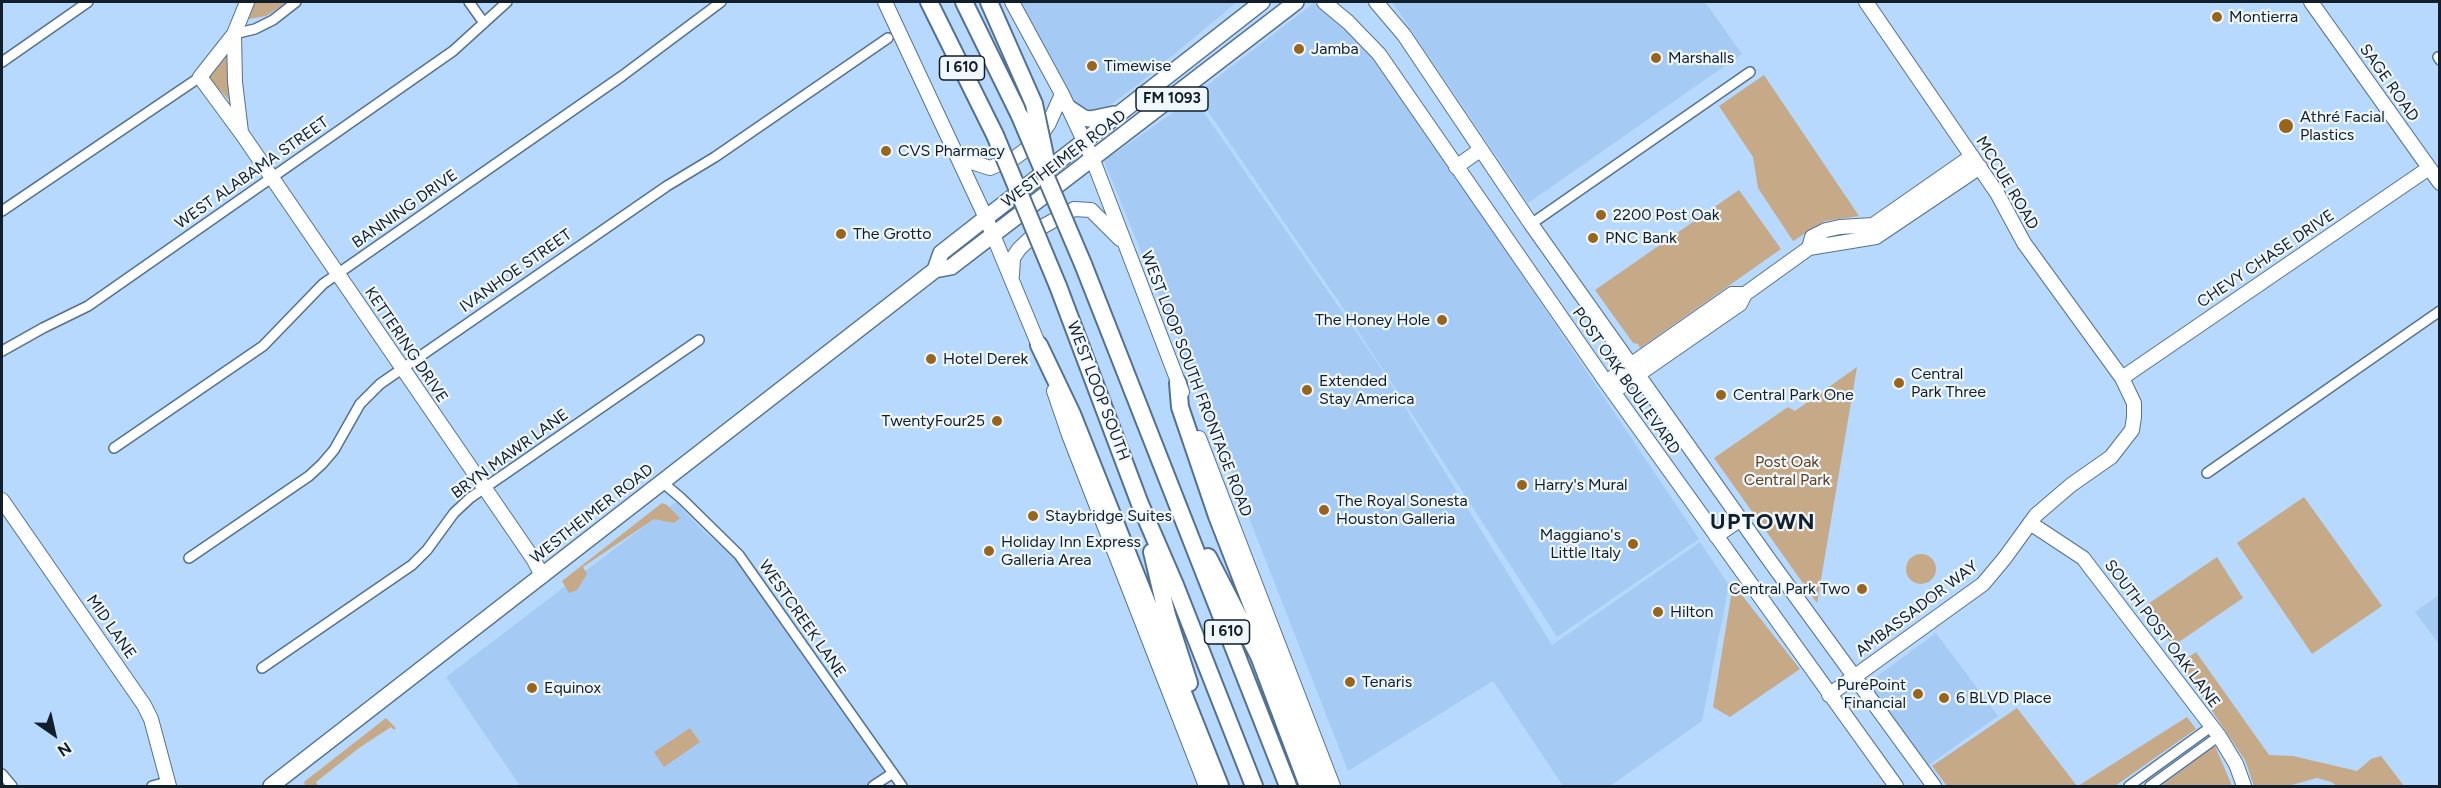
<!DOCTYPE html>
<meta charset="utf-8">
<style>
body{margin:0}
#map{position:relative;width:2441px;height:788px;overflow:hidden;background:#b7d9fe;font-family:Figtree,sans-serif}
canvas{display:block}
.frame{position:absolute;inset:0;border:3px solid #111e2b;pointer-events:none}
.north{position:absolute;left:24px;top:704px;width:60px;height:60px;-webkit-text-stroke:4px #f0f7fe;paint-order:stroke;rotate:146deg;font-size:16px;font-weight:700;line-height:24px;text-align:center;color:#111e2b}
.north::after{content:'';display:block;margin:auto;width:21px;height:27px;background:#111e2b;clip-path:polygon(50% 0,100% 100%,50% 72%,0 100%)}
</style>
<div id="map">
<canvas width="2441" height="788"></canvas>
<div class="frame"></div>
<div class="north">N</div>
</div>
<script>
const context = document.querySelector('canvas').getContext('2d');
context.lineJoin = 'round';
function paint(path, color) {
  context.fillStyle = color;
  context.fill(path, 'evenodd');
}
function poly(rows) {
  const path = new Path2D();
  for (const r of rows) {
    if (r.length === 3) {
      path.moveTo(r[0] + r[2], r[1]);
      path.arc(r[0], r[1], r[2], 0, 2 * Math.PI);
      continue;
    }
    path.moveTo(r[0], r[1]);
    for (let i = 2; i < r.length; i += 2) path.lineTo(r[i], r[i + 1]);
  }
  return path;
}
function trace(path, color, width, dash) {
  context.strokeStyle = color;
  context.lineWidth = width;
  context.lineCap = dash ? 'butt' : 'round';
  context.setLineDash(dash || []);
  context.stroke(path);
}
function label(font, color, halo, rows, align = 'center') {
  context.font = font + ' Figtree,sans-serif';
  context.lineWidth = 4.5;
  context.setLineDash([]);
  context.textBaseline = 'middle';
  context.strokeStyle = halo;
  context.fillStyle = color;
  for (const [text, x, y, turn = 0] of rows) {
    context.save();
    context.translate(x, y);
    context.rotate((+turn || 0) * Math.PI / 180);
    context.textAlign = isNaN(turn) ? turn : align;
    if (halo) context.strokeText(text, 0, 0);
    context.fillText(text, 0, 0);
    context.restore();
  }
}
paint(poly([
 [1018,2,1237,2,1142,81,1083,126],
 [1315,2,1375,58,1403,97,1699,539,1557,637,1343,308,1196,94],
 [1392,2,1705,2,1742,54,1528,203],
 [1194,98,1377,362,1552,645,1700,542,1729,585,1702,721,1610,786,1563,786,1493,681,1348,771,1223,451,1104,161],
 [676,502,702,530,740,562,887,774,869,786,520,786,446,677],
 [2439,595,2439,644,2415,612],
 [1936,633,1998,716,1926,767,1874,692,1876,677]
]), '#a5cbf4');
paint(poly([
 [253,2,287,2,266,16,249,19,247,17],
 [227,55,229,100,208,77],
 [1764,75,1859,216,1825,221,1793,241,1758,188,1753,157,1719,106],
 [1739,190,1781,249,1643,346,1640,348,1638,344,1633,343,1595,290],
 [1857,367,1817,603,1714,458,1788,407,1795,411],
 [2304,497,2382,606,2312,654,2237,543],
 [662,503,667,505,680,518,674,523,654,519,583,567,587,574,577,590,569,593,562,581],
 [1921,569,15],
 [2217,557,2243,598,2173,646,2145,606],
 [1733,584,1800,669,1730,717,1713,707],
 [2196,652,2269,755,2293,756,2357,771,2371,759,2381,756,2404,786,2337,786,2331,782,2317,778,2288,786,2254,786,2245,760,2180,663],
 [2017,708,2077,786,1947,786,1932,766],
 [2187,717,2196,729,2115,786,2078,786],
 [386,718,396,728,394,730,391,727,359,748,316,782,318,786,305,786,304,782],
 [690,728,700,742,664,767,654,752],
 [2215,746,2232,786,2161,786]
]), '#c6a986');
const street = poly([
 [469,2,484,23],
 [234,34,255,29,273,20,296,2],
 [2438,57,2440,60],
 [2,62,88,2],
 [2,211,200,77],
 [1531,224,1750,72],
 [2,351,43,328,88,306,453,51,507,2],
 [114,448,263,346,323,284,622,76,721,2],
 [2207,473,2440,311],
 [662,482,681,498,739,555,902,786],
 [189,558,309,476,322,464,334,450,360,404,380,384,667,186,715,157,888,38],
 [262,668,412,565,427,550,454,513,470,498,699,340],
 [2,774,12,786],
 [152,786,167,782],
 [873,786,893,773],
 [2129,786,2212,726],
 [2150,786,2219,736]
]);
const secondary = poly([
 [247,2,234,34,200,77,242,134,534,560,542,576],
 [885,2,986,218,1042,353],
 [1012,2,1062,94,1093,160,1182,392],
 [1324,2,1348,22,1379,54,1606,382,1896,786],
 [1376,2,1404,35,1531,224,1770,561,1934,786],
 [2311,2,2440,183],
 [234,34,235,82,241,132],
 [959,158,990,168,1016,157,1037,141,1049,123,1062,94],
 [1456,167,1480,150],
 [1809,248,1812,237,1826,230,1840,227,1873,225,1972,156],
 [1012,275,1013,258,1019,249,1042,227,1074,209,1091,210,1120,239],
 [2122,378,2429,168],
 [1606,382,1732,294,1745,294],
 [1054,391,1069,435,1206,786],
 [1613,392,1740,304,1745,294,1809,248,1876,237,1980,167],
 [1199,438,1333,786],
 [2,500,144,705,151,719,169,786],
 [2030,523,2083,558,2219,736,2236,764,2244,786],
 [1716,536,1741,519],
 [1829,695,1983,584,2004,559,2036,515,2071,485,2111,457,2132,430,2134,417,2134,403,2122,378,2024,243,1997,193,1866,2]
]);
const primary = poly([
 [1069,108,1084,118,1090,119,1114,114],
 [935,270,941,253,1262,2],
 [271,786,935,270,951,267,1296,2]
]);
const highway = poly([
 [929,2,995,135],
 [964,2,1020,116],
 [989,2,1034,104],
 [1083,264,1288,786],
 [1058,286,1140,504,1175,585,1254,786],
 [1039,345,1072,414,1220,786],
 [1178,383,1180,407,1217,516,1322,786],
 [1152,552,1167,615,1189,683],
 [1208,557,1259,656,1308,786]
]);
trace(street, '#537192', 12);
trace(secondary, '#537192', 16);
trace(primary, '#537192', 18);
trace(highway, '#537192', 20);
trace(street, '#fff', 9);
trace(secondary, '#fff', 14);
trace(primary, '#fff', 15);
trace(highway, '#fff', 16);
const highwayBridge = poly([
 [1034,104,1045,156],
 [1020,116,1083,264],
 [995,135,1058,286]
]);
trace(highwayBridge, '#537192', 20, []);
trace(highwayBridge, '#fff', 16);
for (const [x, y, r, color] of [
 [2217,17,6,"#98651a"],
 [1299,49,6,"#98651a"],
 [1656,58,6,"#98651a"],
 [1092,66,6,"#98651a"],
 [2286,126,8,"#98651a"],
 [886,151,6,"#98651a"],
 [1601,215,6,"#98651a"],
 [841,234,6,"#98651a"],
 [1593,238,6,"#98651a"],
 [1442,320,6,"#98651a"],
 [931,359,6,"#98651a"],
 [1899,383,6,"#98651a"],
 [1307,390,6,"#98651a"],
 [1721,395,6,"#98651a"],
 [997,421,6,"#98651a"],
 [1522,485,6,"#98651a"],
 [1324,510,6,"#98651a"],
 [1033,516,6,"#98651a"],
 [1633,544,6,"#98651a"],
 [989,551,6,"#98651a"],
 [1862,589,6,"#98651a"],
 [1658,612,6,"#98651a"],
 [1350,682,6,"#98651a"],
 [532,688,6,"#98651a"],
 [1918,694,6,"#98651a"],
 [1944,698,6,"#98651a"]
]) {
  const dot = new Path2D();
  dot.arc(x, y, r, 0, 2 * Math.PI);
  context.fillStyle = color;
  context.fill(dot);
  trace(dot, '#f0f7fe', 2);
}
for (const [x, y, w] of [
 [962,68,45],
 [1172,99,72],
 [1227,632,45]
]) {
  const box = new Path2D();
  box.roundRect(x - w / 2, y - 12, w, 24, 4.5);
  context.fillStyle = '#f0f7fe';
  context.fill(box);
  trace(box, '#111e2b', 1.5);
}
label('bold 15px', '#111e2b', null, [
 ["I 610",962,68],
 ["FM 1093",1172,99],
 ["I 610",1227,632]
]);
label('16px', '#111e2b', '#f0f7fe', [
 ["Montierra",2229,17],
 ["Jamba",1311,49],
 ["Marshalls",1668,58],
 ["Timewise",1104,66],
 ["Athré Facial",2300,117],
 ["Plastics",2300,135],
 ["CVS Pharmacy",898,151],
 ["2200 Post Oak",1613,215],
 ["The Grotto",853,234],
 ["PNC Bank",1605,238],
 ["The Honey Hole",1430,320,"right"],
 ["Hotel Derek",943,359],
 ["Central",1911,374],
 ["Park Three",1911,392],
 ["Extended",1319,381],
 ["Stay America",1319,399],
 ["Central Park One",1733,395],
 ["TwentyFour25",985,421,"right"],
 ["Harry's Mural",1534,485],
 ["The Royal Sonesta",1336,501],
 ["Houston Galleria",1336,519],
 ["Staybridge Suites",1045,516],
 ["Maggiano's",1621,535,"right"],
 ["Little Italy",1621,553,"right"],
 ["Holiday Inn Express",1001,542],
 ["Galleria Area",1001,560],
 ["Central Park Two",1850,589,"right"],
 ["Hilton",1670,612],
 ["Tenaris",1362,682],
 ["PurePoint",1906,685,"right"],
 ["Financial",1906,703,"right"],
 ["Equinox",544,688],
 ["6 BLVD Place",1956,698]
], 'left');
label('16px', '#111e2b', '#f0f7fe', [
 ["SAGE ROAD",2389,83,55],
 ["WESTHEIMER ROAD",1064,159,-37],
 ["WEST ALABAMA STREET",252,173,-35],
 ["MCCUE ROAD",2007,183,59],
 ["BANNING DRIVE",405,209,-35],
 ["CHEVY CHASE DRIVE",2266,259,-34],
 ["IVANHOE STREET",516,271,-35],
 ["KETTERING DRIVE",406,345,56],
 ["POST OAK BOULEVARD",1626,381,55],
 ["WEST LOOP SOUTH FRONTAGE ROAD",1196,384,69],
 ["WEST LOOP SOUTH",1098,391,69],
 ["BRYN MAWR LANE",510,454,-36],
 ["WESTHEIMER ROAD",592,514,-38],
 ["AMBASSADOR WAY",1917,609,-37],
 ["WESTCREEK LANE",802,619,55],
 ["MID LANE",111,627,55],
 ["SOUTH POST OAK LANE",2162,634,53]
]);
label('16px', '#5f421c', '#f0f7fe', [
 ["Post Oak",1787,462],
 ["Central Park",1787,480]
]);
context.letterSpacing = '1.5px';
label('bold 22px', '#111e2b', '#f0f7fe', [
 ["UPTOWN",1763,523]
]);
context.letterSpacing = '0px';
</script>
